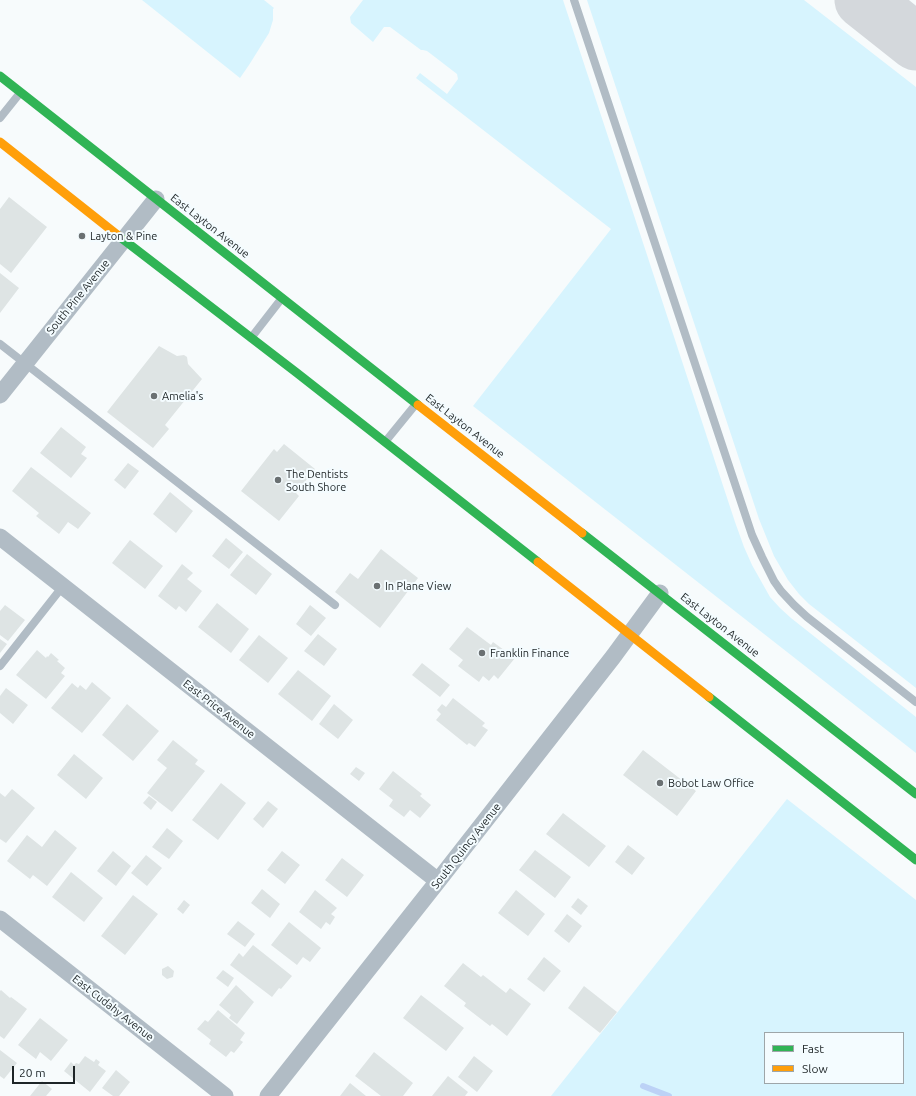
<!DOCTYPE html>
<style>
body{margin:0}
#map{position:relative;width:916px;height:1096px;overflow:hidden;background:#f7fbfc;font-family:Ubuntu,sans-serif}
canvas{display:block}
.legend{position:absolute;left:764px;top:1032px;width:140px;height:52px;box-sizing:border-box;background:#f4fcff;border:1px solid #9ea6a9;margin:0;padding:5px 7px;list-style:none;font-size:12px;color:#1e2527}
.legend li{display:flex;align-items:center;gap:8px;height:20px}
.legend b{width:20px;border:1px solid #9ea6a9}
.scale{position:absolute;left:12px;top:1066px;width:63px;height:18px;box-sizing:border-box;border:2px solid #1e2527;border-top:0;padding-left:5px;font-size:12px;line-height:14px;white-space:nowrap;color:#1e2527;-webkit-text-stroke:3px #f4fcff;paint-order:stroke}
</style>
<div id="map">
<canvas width="916" height="1096"></canvas>
<ul class="legend">
<li><b style="height:5px;background:#30b455"></b>Fast</li>
<li><b style="height:5px;background:#ff9f0a"></b>Slow</li>
</ul>
<div class="scale">20 m</div>
</div>
<script>
const context = document.querySelector('canvas').getContext('2d');
context.lineJoin = 'round';
function paint(path, color) {
  context.fillStyle = color;
  context.fill(path, 'evenodd');
}
function poly(rows) {
  const path = new Path2D();
  for (const r of rows) {
    path.moveTo(r[0], r[1]);
    for (let i = 2; i < r.length; i += 2) path.lineTo(r[i], r[i + 1]);
  }
  return path;
}
function trace(path, color, width, dash) {
  context.strokeStyle = color;
  context.lineWidth = width;
  context.lineCap = dash ? 'butt' : 'round';
  context.setLineDash(dash || []);
  context.stroke(path);
}
function label(font, color, halo, rows, align = 'center') {
  context.font = font + ' Ubuntu,sans-serif';
  context.lineWidth = 4;
  context.setLineDash([]);
  context.textBaseline = 'middle';
  context.strokeStyle = halo;
  context.fillStyle = color;
  for (const [text, x, y, turn = 0] of rows) {
    context.save();
    context.translate(x, y);
    context.rotate((+turn || 0) * Math.PI / 180);
    context.textAlign = isNaN(turn) ? turn : align;
    if (halo) context.strokeText(text, 0, 0);
    context.fillText(text, 0, 0);
    context.restore();
  }
}
paint(poly([
 [142,0,264,0,274,8,273,9,273,20,269,33,249,65,240,78],
 [363,0,563,0,735,522,744,547,752,565,770,597,780,608,791,618,916,717,916,753,473,406,611,229,416,78,420,73,447,94,458,79,457,74,431,54,427,51,423,50,421,50,390,27,384,27,373,42,351,23,350,17],
 [587,0,804,0,916,87,916,688,809,604,799,594,788,580,774,556,759,519],
 [787,799,916,900,916,1096,551,1096],
 [765,1033,903,1033,903,1083,765,1083]
]), '#d7f4fe');
trace(poly([
 [643,1086,669,1096]
]), '#bcd2f6', 6);
trace(poly([
 [863,0,916,42]
]), '#d4d8dc', 57);
paint(poly([
 [9,197,47,227,11,273,0,264,0,209],
 [0,273,19,288,0,313],
 [159,346,177,356,184,355,187,357,188,364,202,379,165,425,169,429,153,448,107,412],
 [61,427,86,447,81,454,87,458,71,478,40,453],
 [284,444,315,469,296,493,299,496,279,521,241,491,274,449,277,452],
 [128,463,139,471,125,489,114,480],
 [31,467,91,513,78,529,68,522,59,534,36,516,39,513,12,491],
 [170,492,193,511,176,533,153,514],
 [226,538,243,552,229,569,212,556],
 [130,540,163,566,145,589,112,563],
 [381,549,418,578,380,628,335,592,350,573,358,579],
 [247,554,272,574,256,595,230,575],
 [182,564,193,573,187,579,202,591,186,612,179,606,176,610,158,596],
 [217,603,249,629,231,653,198,627],
 [5,605,25,620,8,641,0,635,0,611],
 [310,605,326,618,311,636,296,624],
 [467,627,491,645,493,642,515,658,498,679,494,675,489,681,483,676,479,682,458,666,463,660,449,649],
 [318,634,337,649,324,666,304,651],
 [259,635,288,658,268,683,239,660],
 [0,639,7,644,0,653],
 [37,650,46,658,47,656,48,657,51,653,59,660,57,661,65,668,61,673,65,676,46,699,16,675],
 [422,663,450,685,440,697,412,675],
 [298,670,331,696,312,721,278,694],
 [92,682,111,698,82,733,51,708,72,683,78,688,80,685,86,690],
 [6,688,28,705,13,724,0,713,0,696],
 [453,698,485,723,482,726,488,730,475,747,469,743,467,745,436,720,441,714,437,710,442,704,446,707],
 [127,704,159,731,133,761,102,735],
 [334,704,353,720,338,739,319,724],
 [173,740,198,760,195,764,205,771,172,812,147,793,167,768,157,760],
 [643,750,696,791,677,816,623,775],
 [74,754,103,778,86,799,57,775],
 [356,767,365,773,359,781,350,774],
 [393,771,422,794,420,796,431,805,420,818,410,810,404,817,389,806,393,800,379,789],
 [221,783,246,803,218,840,192,820],
 [12,789,35,808,6,843,0,839,0,793,5,797],
 [149,796,157,802,151,810,143,803],
 [268,801,278,809,263,828,253,819],
 [563,813,606,846,589,867,546,834],
 [167,828,183,841,169,859,152,847],
 [55,830,77,848,47,886,33,875,30,879,7,861,27,835,42,847],
 [628,845,645,858,632,875,615,862],
 [535,850,571,877,555,898,519,870],
 [113,851,131,866,116,886,97,871],
 [282,851,300,865,285,884,267,870],
 [146,855,162,868,147,886,131,873],
 [342,858,364,875,347,897,325,880],
 [71,872,103,898,84,922,52,897],
 [262,889,280,904,270,918,251,903],
 [315,890,337,908,331,914,335,917,330,925,326,922,321,929,299,912],
 [516,890,545,914,528,936,498,913],
 [133,895,158,914,125,955,101,936],
 [578,898,588,906,581,915,571,907],
 [184,900,190,905,183,914,177,909],
 [567,914,582,926,569,943,554,931],
 [238,921,255,934,245,947,227,934],
 [289,922,321,948,310,962,303,957,297,965,271,945],
 [253,945,292,976,281,989,279,988,272,997,230,965,239,953,243,957],
 [544,957,561,971,544,992,527,979],
 [463,963,481,977,483,975,506,993,510,988,531,1004,507,1036,492,1024,490,1026,464,1006,466,1003,444,986],
 [168,966,174,971,173,977,167,979,162,975,162,969],
 [223,970,234,978,228,987,216,978],
 [236,985,254,1002,237,1024,229,1018,231,1015,219,1005],
 [584,986,617,1012,600,1033,568,1008],
 [1,990,10,998,11,997,27,1009,4,1039,0,1036,0,991],
 [421,995,464,1028,446,1051,403,1018],
 [218,1010,245,1033,240,1040,243,1042,234,1053,231,1051,226,1057,209,1044,211,1040,197,1029,205,1020,208,1022],
 [40,1018,68,1040,51,1061,40,1052,36,1059,18,1045],
 [0,1050,17,1063,4,1079,0,1076],
 [374,1052,413,1083,403,1096,381,1096,355,1076],
 [85,1056,94,1062,96,1059,100,1062,98,1065,106,1071,90,1092,64,1071,71,1062,74,1065,76,1063,79,1064],
 [474,1056,493,1071,477,1092,458,1077],
 [116,1070,130,1082,119,1096,113,1096,102,1088],
 [448,1076,468,1092,465,1096,432,1096],
 [42,1081,52,1089,46,1096,30,1096],
 [350,1083,366,1096,340,1096]
]), '#dee4e4');
trace(poly([
 [574,0,752,535,762,557,774,581,781,591,794,605,807,617,916,702],
 [0,118,20,93],
 [251,338,282,298],
 [0,344,335,605],
 [385,442,416,404],
 [0,666,63,586]
]), '#b1bcc5', 8);
trace(poly([
 [0,395,156,199],
 [0,537,438,881],
 [0,919,225,1096],
 [268,1096,438,881,613,657,660,593]
]), '#b1bcc5', 17);
trace(poly([
 [0,76,418,405],
 [120,237,297,373,538,562],
 [582,533,916,794],
 [709,697,916,860]
]), '#30b455', 9);
trace(poly([
 [0,142,120,237],
 [418,405,582,533],
 [538,562,709,697]
]), '#ff9f0a', 9);
for (const [x, y, r, color] of [
 [82,236,4,"#6a7072"],
 [154,396,4,"#6a7072"],
 [278,480,4,"#6a7072"],
 [377,586,4,"#6a7072"],
 [482,653,4,"#6a7072"],
 [660,783,4,"#6a7072"]
]) {
  const dot = new Path2D();
  dot.arc(x, y, r, 0, 2 * Math.PI);
  context.fillStyle = color;
  context.fill(dot);
  trace(dot, '#f4fcff', 1.5);
}
label('11px', '#1e2527', '#f4fcff', [
 ["East Layton Avenue",210,226,38],
 ["South Pine Avenue",78,297,-51],
 ["East Layton Avenue",465,426,38],
 ["East Layton Avenue",720,625,38],
 ["East Price Avenue",219,709,38],
 ["South Quincy Avenue",466,846,-52],
 ["East Cudahy Avenue",113,1008,38]
]);
label('11px', '#1e2527', '#f4fcff', [
 ["Layton & Pine",90,236],
 ["Amelia's",162,396],
 ["The Dentists",286,474],
 ["South Shore",286,487],
 ["In Plane View",385,586],
 ["Franklin Finance",490,653],
 ["Bobot Law Office",668,783]
], 'left');
</script>
